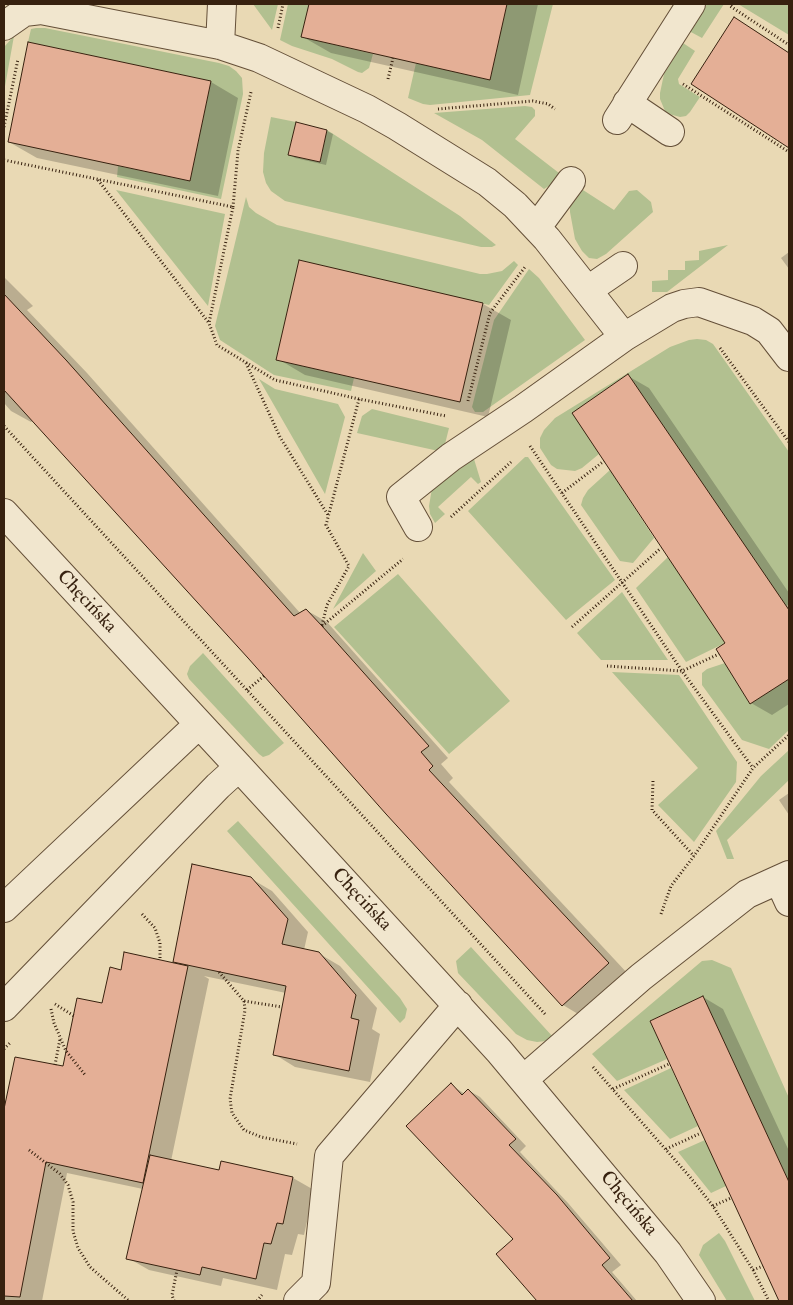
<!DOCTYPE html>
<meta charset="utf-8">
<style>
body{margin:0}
#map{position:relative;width:793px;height:1305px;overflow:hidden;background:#e9d9b4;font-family:"IM FELL Double Pica",serif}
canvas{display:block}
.frame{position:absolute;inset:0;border:5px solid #37210f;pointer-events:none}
</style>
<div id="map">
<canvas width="793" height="1305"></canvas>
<div class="frame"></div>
</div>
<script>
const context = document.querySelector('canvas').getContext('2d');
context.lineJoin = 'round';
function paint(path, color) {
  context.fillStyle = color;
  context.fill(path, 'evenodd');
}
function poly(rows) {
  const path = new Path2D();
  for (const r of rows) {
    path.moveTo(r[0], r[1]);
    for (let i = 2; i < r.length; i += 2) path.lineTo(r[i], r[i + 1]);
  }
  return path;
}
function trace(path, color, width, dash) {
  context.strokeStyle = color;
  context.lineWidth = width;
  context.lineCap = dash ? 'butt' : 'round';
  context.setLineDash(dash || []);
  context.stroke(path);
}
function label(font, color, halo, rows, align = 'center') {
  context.font = font + ' "IM FELL Double Pica",serif';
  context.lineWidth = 5;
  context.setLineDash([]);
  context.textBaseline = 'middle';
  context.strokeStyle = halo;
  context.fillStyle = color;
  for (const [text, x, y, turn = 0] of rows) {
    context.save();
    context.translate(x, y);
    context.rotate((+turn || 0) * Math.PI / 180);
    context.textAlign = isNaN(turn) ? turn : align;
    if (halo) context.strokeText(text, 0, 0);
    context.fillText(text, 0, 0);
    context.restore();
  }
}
paint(poly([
 [253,4,278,4,272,30],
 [288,4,309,4,302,37,373,54,369,68,362,73,358,72,332,59,292,46,280,40],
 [507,4,553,4,530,95,430,105,423,104,408,98,416,63,490,80],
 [707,4,724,4,702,38,689,31],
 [738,4,789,4,789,35],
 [36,28,45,28,219,63,229,66,236,71,242,78,243,94,221,199,117,177,118,166,190,181,211,81,28,42,31,29],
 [14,36,4,92,4,47],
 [683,43,695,51,678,79,679,84,700,97,690,112,686,116,680,117,669,114,665,111,660,99,660,93,664,74],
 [525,106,532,107,535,110,535,116,515,139,559,173,552,184,544,189,482,140,434,113],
 [271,117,296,122,288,155,320,162,327,130,460,216,496,245,492,247,481,247,285,201,271,191,266,183,263,172,264,153],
 [116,190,225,214,208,306],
 [583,190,614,210,629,191,637,190,651,202,653,212,606,254,597,259,589,258,582,251,575,239,570,212,570,207],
 [246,197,249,207,256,213,277,225,480,274,487,274,502,271,514,261,518,265,489,305,299,260,276,360,354,378,351,391,274,375,220,340,215,326],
 [728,245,667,292,652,292,652,281,668,280,668,270,685,270,685,261,699,260,699,251],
 [529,269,539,278,585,340,483,412,475,412,472,407,494,320],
 [697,339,706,340,713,344,789,452,789,604,786,606,628,374,573,413,599,454,582,468,575,471,557,469,551,465,540,448,540,438,544,430,555,418,670,347,689,340],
 [259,379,275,389,338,404,345,417,325,494],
 [372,409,449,428,443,452,357,433,362,416],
 [525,457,528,457,615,580,566,620,468,511],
 [474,459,481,482,478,484,471,477,438,507,445,514,435,523,430,514,429,506,432,488],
 [610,470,654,538,633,563,620,561,581,505,583,498,588,490],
 [363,553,376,571,333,609],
 [668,557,725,643,686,662,636,588],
 [398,574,510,701,449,754,334,627],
 [622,592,668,660,601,660,577,633],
 [203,653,284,743,269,755,263,757,259,754,189,679,187,674,190,666],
 [725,663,750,704,789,679,789,730,769,749,742,740,702,685,702,673,707,669],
 [612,672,679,675,737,762,736,782,694,842,658,805,698,768],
 [789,750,789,780,727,840,734,859,727,859,716,831,761,776],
 [238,821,400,998,407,1009,405,1018,400,1023,227,831],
 [471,947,553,1037,546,1041,537,1042,527,1040,516,1034,458,973,456,961],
 [712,960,731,968,789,1098,789,1182,703,996,650,1021,667,1059,617,1081,592,1054,702,961],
 [671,1068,698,1126,670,1139,624,1090],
 [705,1140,726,1186,711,1193,678,1152],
 [719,1233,725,1241,755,1301,727,1301,699,1255,703,1245]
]), '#b2c090');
paint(poly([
 [310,4,538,4,518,95,331,53,303,37],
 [751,28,789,53,789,146,692,84],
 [211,82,238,98,218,196,37,158,9,142],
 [327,131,333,134,326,165,295,158,289,154],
 [789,252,789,269,781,258],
 [4,277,33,306,27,310,87,373,301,614,306,610,327,622,342,639,448,758,441,764,453,778,449,782,629,975,583,1017,563,1005,34,420,31,422,11,411,4,403],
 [483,304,511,320,488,417,305,375,278,359],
 [628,376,649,388,789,593,789,704,772,715,751,703,727,643],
 [789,793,789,815,779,800],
 [250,878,272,891,308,932,304,950,318,953,340,966,377,1008,372,1029,380,1034,370,1082,295,1067,274,1054,286,993,204,976,209,979,171,1161,220,1171,293,1178,314,1190,304,1235,298,1234,292,1255,285,1254,277,1290,223,1278,221,1286,149,1270,128,1258,143,1189,67,1173,42,1301,4,1301,4,1115,16,1059,64,1068,122,971,178,965,174,962],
 [703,997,723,1009,789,1151,789,1301,780,1301,651,1022],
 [451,1085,465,1094,468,1090,480,1097,526,1146,520,1152,568,1203,621,1265,612,1272,637,1301,538,1301,498,1254,515,1239]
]), '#0003');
const building = poly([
 [309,4,507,4,490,80,301,37,309,4],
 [734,17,789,53,789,148,691,84,734,17],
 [28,42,211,81,190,181,8,142,28,42],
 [296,122,327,130,320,162,288,155,296,122],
 [299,260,483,303,460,402,276,360,299,260],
 [4,294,66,360,294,616,306,609,322,626,429,746,421,752,433,766,429,770,609,963,562,1006,386,814,248,658,4,390,4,294],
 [628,374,789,610,789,679,750,704,716,649,725,643,572,413,628,374],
 [192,864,251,877,288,919,282,944,319,952,356,995,351,1018,359,1020,349,1071,273,1055,286,986,173,962,192,864],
 [124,952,188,966,143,1183,46,1162,20,1297,4,1296,4,1109,15,1057,63,1066,77,998,102,1003,110,967,121,970,124,952],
 [703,996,789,1182,789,1301,779,1301,650,1021,703,996],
 [451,1083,462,1095,468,1089,516,1139,509,1145,557,1195,610,1258,602,1265,633,1301,537,1301,496,1254,513,1239,406,1126,451,1083],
 [150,1155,219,1170,221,1161,293,1177,283,1224,277,1223,271,1244,264,1243,256,1279,202,1267,200,1275,126,1259,150,1155]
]);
paint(building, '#e4af96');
trace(building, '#37210f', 1);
const minor = poly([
 [4,26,24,12,41,10,220,45,259,58,367,109,397,126,487,182,515,205,547,239,624,337],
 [220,45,222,4],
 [627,103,670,132],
 [617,120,691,4],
 [537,227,571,181],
 [588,290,623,266],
 [4,513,239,767,499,1051,668,1253,701,1301],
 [418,527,401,497,451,457,523,409,624,337,672,308,684,304,699,302,753,321,769,331,789,357],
 [779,880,789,902],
 [4,908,199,724],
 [4,1007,218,786,239,767],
 [524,1079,641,977,747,894,789,875],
 [298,1301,316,1283,329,1156,458,1005]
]);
trace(minor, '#644f38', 30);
trace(poly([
 [732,4,730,6,789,45],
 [278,28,283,4],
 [388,79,393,58],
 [683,84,789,152],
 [438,109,533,101,548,104,555,109],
 [4,127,18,59],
 [4,160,233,207,209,323,217,345,275,380,359,399,446,416],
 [98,180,209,323],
 [233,207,238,151,251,92],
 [720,348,789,442],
 [246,363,280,437,328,515],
 [468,401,490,313,525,267],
 [4,426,545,1014],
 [530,446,682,671,753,768],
 [562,493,604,461],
 [451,517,511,462],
 [322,625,327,605,349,566,326,525,359,399],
 [322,626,403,559],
 [572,627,661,548],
 [607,666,682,671,719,654],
 [247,690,264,676],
 [653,781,652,810,694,856],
 [142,914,155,928,160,943,160,960],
 [661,914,671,886,694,856,753,768,789,735],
 [219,972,244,1001,282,1007],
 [244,1001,245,1010,230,1099,232,1113,244,1130,261,1137,297,1144],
 [55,1004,74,1016],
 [51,1009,54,1023,66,1051,86,1076],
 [4,1049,10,1043],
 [55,1065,60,1039],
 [593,1067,690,1177,713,1206,753,1270,769,1301],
 [613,1089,669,1064],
 [666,1149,701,1133],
 [29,1150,60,1174,68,1185,73,1202,73,1231,78,1248,90,1267,129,1301],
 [713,1206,731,1198],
 [753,1270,763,1266],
 [174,1301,172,1295,177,1270],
 [257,1301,262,1295]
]), '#37210f', 3, [1, 2.5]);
trace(minor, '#f1e6ce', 28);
label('19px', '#37210f', '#f1e6ce', [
 ["Chęcińska",86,602,47],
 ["Chęcińska",361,900,47],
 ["Chęcińska",628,1204,50]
]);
</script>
